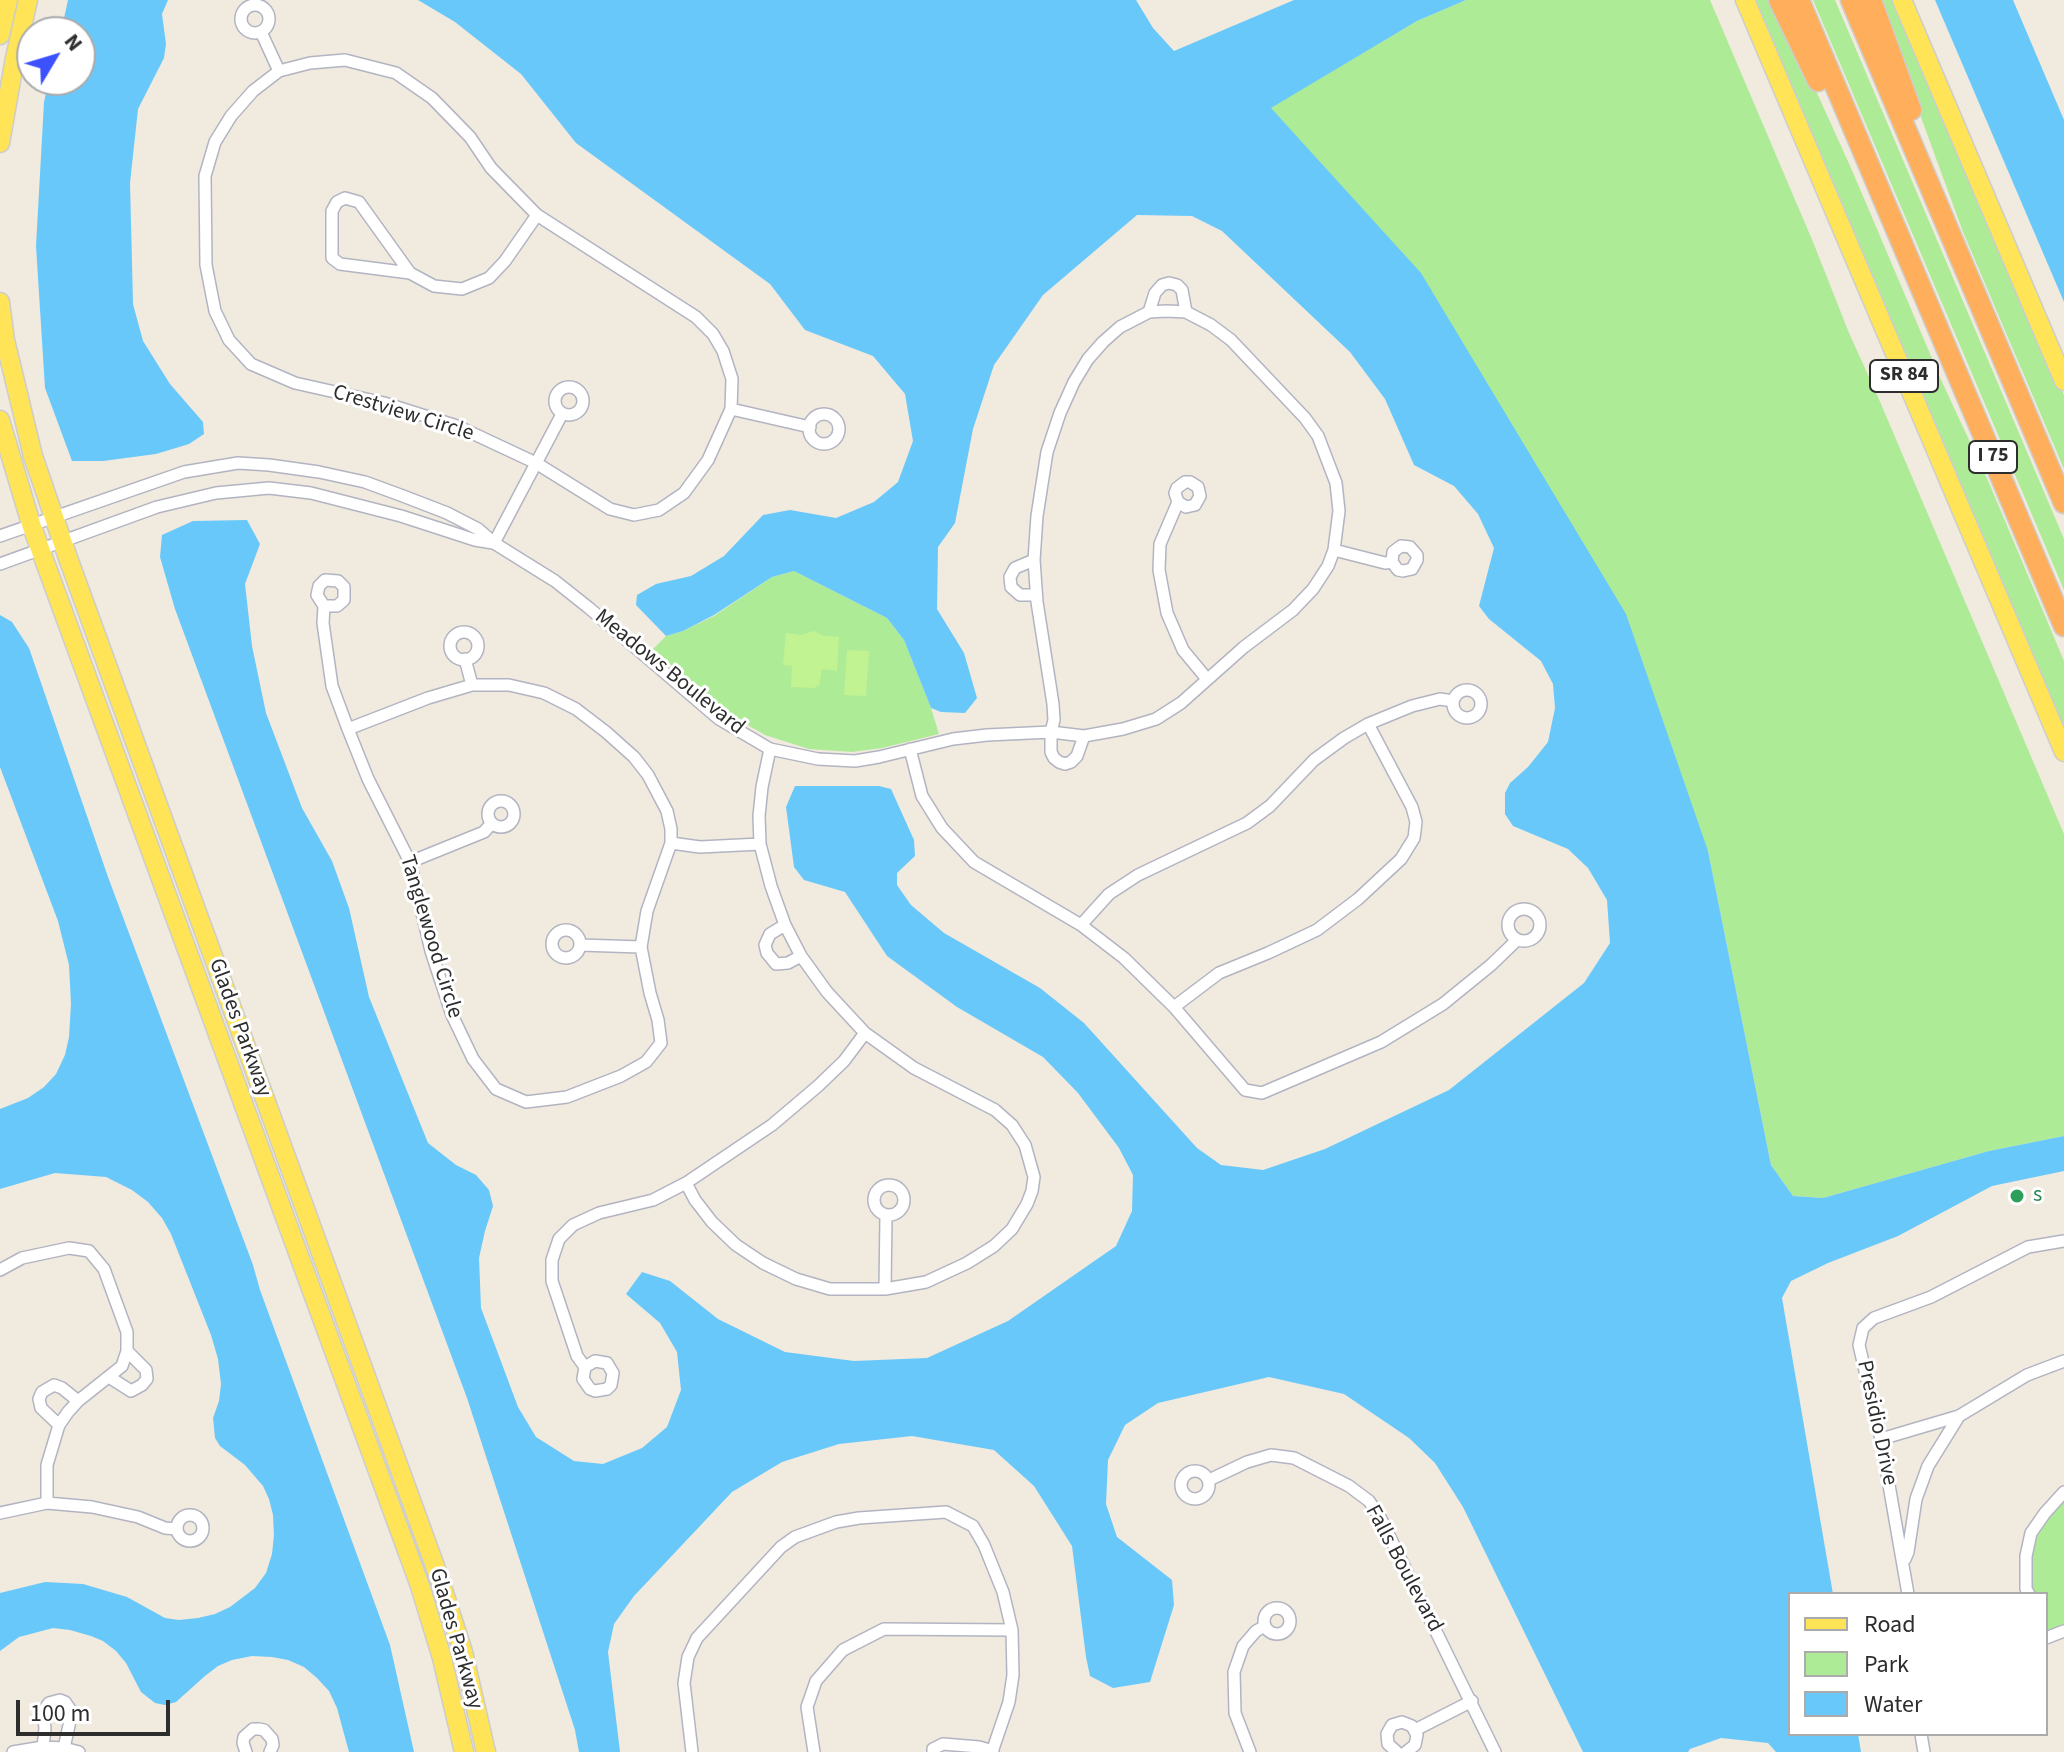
<!DOCTYPE html>
<style>
body{margin:0}
#map{position:relative;width:2064px;height:1752px;overflow:hidden;background:#f0eadf;font-family:"Source Sans 3",sans-serif}
canvas{display:block}
.legend{position:absolute;left:1788px;top:1592px;width:260px;height:144px;box-sizing:border-box;background:#fff;border:2px solid #ababab;margin:0;padding:10px 14px;list-style:none;font-size:24px;color:#2d2d2d}
.legend li{display:flex;align-items:center;gap:16px;height:40px}
.legend b{width:40px;border:2px solid #ababab}
.north{position:absolute;left:16px;top:16px;width:80px;height:80px;box-sizing:border-box;background:#fff;border:2px solid #ababab;border-radius:50%;rotate:52deg;font-size:22px;font-weight:700;line-height:32px;text-align:center;color:#2d2d2d}
.north::after{content:'';display:block;margin:auto;width:28px;height:36px;background:#3d52ff;clip-path:polygon(50% 0,100% 100%,50% 72%,0 100%)}
.scale{position:absolute;left:16px;top:1700px;width:154px;height:36px;box-sizing:border-box;border:4px solid #2d2d2d;border-top:0;padding-left:10px;font-size:24px;line-height:28px;white-space:nowrap;color:#2d2d2d;-webkit-text-stroke:6px #fff;paint-order:stroke}
</style>
<div id="map">
<canvas width="2064" height="1752"></canvas>
<ul class="legend">
<li><b style="height:10px;background:#fee456"></b>Road</li>
<li><b style="height:22px;background:#adeb97"></b>Park</li>
<li><b style="height:22px;background:#69c8fa"></b>Water</li>
</ul>
<div class="north">N</div>
<div class="scale">100 m</div>
</div>
<script>
const context = document.querySelector('canvas').getContext('2d');
context.lineJoin = 'round';
function paint(path, color) {
  context.fillStyle = color;
  context.fill(path, 'evenodd');
}
function poly(rows) {
  const path = new Path2D();
  for (const r of rows) {
    if (r.length === 3) {
      path.moveTo(r[0] + r[2], r[1]);
      path.arc(r[0], r[1], r[2], 0, 2 * Math.PI);
      continue;
    }
    path.moveTo(r[0], r[1]);
    for (let i = 2; i < r.length; i += 2) path.lineTo(r[i], r[i + 1]);
  }
  return path;
}
function trace(path, color, width, dash) {
  context.strokeStyle = color;
  context.lineWidth = width;
  context.lineCap = dash ? 'butt' : 'round';
  context.setLineDash(dash || []);
  context.stroke(path);
}
function label(font, color, halo, rows, align = 'center') {
  context.font = font + ' "Source Sans 3",sans-serif';
  context.lineWidth = 6;
  context.setLineDash([]);
  context.textBaseline = 'middle';
  context.strokeStyle = halo;
  context.fillStyle = color;
  for (const [text, x, y, turn = 0] of rows) {
    context.save();
    context.translate(x, y);
    context.rotate((+turn || 0) * Math.PI / 180);
    context.textAlign = isNaN(turn) ? turn : align;
    if (halo) context.strokeText(text, 0, 0);
    context.fillText(text, 0, 0);
    context.restore();
  }
}
paint(poly([
 [1466,0,1710,0,1813,242,1849,333,1878,397,2064,834,2064,1136,1989,1151,1823,1198,1793,1196,1771,1165,1708,851,1270,108,1417,21],
 [1753,0,1772,0,1797,49,1851,168,1942,382,1989,483,2064,661,2064,733],
 [1813,0,1835,0,2064,539,2064,590],
 [1878,0,1896,0,2064,395,2064,469,1963,232],
 [794,571,887,618,904,640,931,708,939,734,882,748,852,752,809,749,765,735,739,720,714,703,653,649,666,636,683,631,714,616,772,577],
 [2064,1492,2064,1631,2046,1636,2046,1594,2029,1594,2031,1533]
]), '#adeb97');
paint(poly([
 [814,631,824,636,839,637,837,671,822,669,819,686,816,686,815,688,791,687,792,666,783,665,786,633,801,635],
 [847,650,869,651,866,696,844,695]
]), '#c2f392');
paint(poly([
 [68,0,168,0,162,14,166,44,164,58,138,109,130,183,133,304,143,341,170,384,203,422,204,434,189,444,156,454,103,461,72,461,45,388,36,246,44,102,49,80,80,80,80,32,61,32],
 [418,0,1136,0,1153,28,1174,51,1294,0,1466,0,1417,21,1271,108,1421,273,1626,614,1708,851,1771,1165,1793,1196,1823,1198,1989,1151,2064,1136,2064,1171,1992,1186,1898,1236,1828,1263,1791,1281,1782,1298,1833,1594,1790,1594,1790,1734,1858,1734,1861,1752,1776,1752,1768,1743,1721,1738,1690,1749,1688,1752,1583,1752,1463,1507,1435,1463,1409,1438,1344,1394,1269,1377,1158,1403,1125,1425,1108,1460,1106,1504,1117,1537,1172,1580,1174,1605,1150,1682,1113,1688,1090,1676,1086,1657,1072,1546,1034,1486,994,1450,912,1436,839,1444,782,1462,732,1492,634,1596,614,1624,608,1652,620,1752,579,1752,575,1730,467,1398,175,609,160,557,162,535,193,521,247,520,260,544,245,584,252,646,266,713,302,808,332,861,349,908,369,997,428,1143,456,1165,476,1175,489,1190,493,1206,485,1231,479,1258,481,1308,518,1407,536,1437,574,1461,603,1464,642,1448,667,1427,681,1390,677,1352,660,1323,626,1294,642,1272,670,1281,718,1319,785,1352,854,1361,927,1358,1008,1321,1116,1246,1132,1211,1133,1175,1119,1148,1078,1093,1043,1057,957,1007,887,956,845,892,804,880,794,867,786,807,795,786,879,786,891,789,914,840,915,856,897,873,897,885,911,905,944,933,1040,988,1084,1023,1197,1148,1221,1165,1263,1170,1325,1149,1449,1090,1584,983,1610,943,1607,900,1588,868,1568,849,1513,826,1505,814,1505,793,1510,783,1528,767,1548,742,1555,708,1553,684,1541,661,1489,619,1479,606,1494,548,1478,514,1454,486,1414,465,1385,399,1350,352,1222,231,1192,216,1137,215,1043,295,994,365,973,429,955,523,938,547,937,609,964,653,977,698,965,713,941,712,931,708,904,640,887,618,794,571,772,577,714,615,683,631,666,636,636,605,637,595,656,584,691,576,724,556,763,515,790,510,836,518,874,502,898,482,913,441,905,394,873,356,805,330,770,284,576,143,521,74,455,22],
 [1935,0,2013,0,2064,120,2064,302],
 [0,615,12,622,29,648,108,877,253,1265,260,1290,390,1645,414,1752,349,1752,337,1708,329,1691,317,1678,304,1667,288,1660,272,1657,252,1656,232,1660,218,1666,205,1676,176,1702,165,1705,155,1703,141,1692,126,1663,116,1651,103,1641,91,1636,70,1630,53,1628,19,1637,0,1651,0,1593,45,1582,83,1584,127,1597,165,1618,179,1620,198,1618,215,1614,230,1607,255,1588,266,1573,272,1554,274,1535,273,1515,269,1499,263,1486,245,1465,220,1446,215,1438,213,1418,219,1401,221,1384,218,1359,211,1335,171,1234,162,1218,148,1202,132,1190,106,1177,55,1173,0,1189,0,1109,28,1098,44,1087,56,1074,65,1055,69,1037,71,1004,69,965,58,921,0,767]
]), '#69c8fa');
const street = poly([
 [255,19,14],
 [261,32,279,71],
 [345,60,396,73,432,98,470,137,491,168,537,215,696,317,713,334,723,351,732,379,731,409,708,460,684,493,659,510,634,515,610,509,536,463,457,426,384,403,295,383,251,364,229,340,215,311,206,265,205,176,215,142,231,116,253,91,279,71,310,63,345,60],
 [410,273,359,202,345,198,337,202,332,211,332,258,340,264,410,273,434,286,462,289,489,278,505,261,537,215],
 [1149,312,1155,293,1162,285,1169,283,1177,285,1182,290,1186,312],
 [569,401,14],
 [731,409,810,427],
 [824,429,15],
 [1178,502,1186,507,1195,505,1200,496,1198,487,1190,482,1185,482,1177,488,1175,493,1178,502,1160,544,1159,570,1167,613,1183,650,1207,679],
 [0,536,184,472,238,463,269,465,319,472,365,482,403,496,447,513,478,529,494,543,555,581,589,608,719,719,770,749,818,759,855,761,879,757,953,739,987,735,1051,732,1084,736,1123,729,1156,719,1181,703,1244,647,1293,610,1313,589,1328,566,1334,550,1339,511,1336,483,1318,436,1305,418,1231,340,1211,325,1186,312,1167,311,1149,312,1120,327,1103,342,1088,359,1074,382,1060,413,1047,452,1037,516,1034,560,1037,602,1053,704,1054,720,1051,732,1051,752,1054,758,1059,762,1065,764,1071,762,1077,756,1084,736],
 [494,543,562,414],
 [1334,550,1385,563,1392,562,1398,570,1403,571,1412,569,1417,560,1417,555,1410,547,1401,546,1393,552,1392,562],
 [1034,560,1015,568,1010,577,1011,587,1020,595,1036,595],
 [0,564,157,507,216,493,269,488,311,493,401,516,475,540,493,543],
 [324,606,337,606,344,600,344,587,338,581,325,580,319,586,317,595,324,606,323,623,332,686,348,729,428,698,472,685,509,685,544,693,576,709,606,732,634,757,648,775,667,811,671,829,671,843,647,911,641,947,650,993,658,1020,661,1043,646,1062,621,1076,567,1097,526,1102,496,1089,473,1059,452,1015,431,951,410,862,368,779,348,729],
 [464,646,14],
 [465,659,472,685],
 [1467,704,14],
 [910,749,922,796,942,828,974,862,1081,925,1124,958,1174,1007,1245,1090,1262,1093,1381,1042,1443,1004,1491,965,1517,940],
 [501,814,13],
 [671,843,700,847,760,844],
 [410,862,484,832,492,823],
 [1524,925,16],
 [785,925,770,934,765,945,767,953,776,964,788,963,801,956],
 [1081,925,1109,894,1138,875,1247,823,1270,806,1314,760,1344,738,1368,724,1412,706,1440,699,1453,701],
 [566,944,14],
 [580,945,641,947],
 [1174,1007,1219,973,1268,953,1317,930,1358,899,1401,859,1414,838,1416,822,1412,807,1368,724],
 [686,1183,695,1200,712,1222,736,1245,763,1263,796,1279,830,1289,885,1289,926,1282,967,1263,994,1246,1012,1229,1027,1204,1032,1191,1034,1177,1025,1145,1012,1125,995,1110,914,1068,865,1033,827,992,801,956,785,925,771,886,760,844,759,816,762,787,770,749],
 [889,1200,15],
 [0,1270,22,1258,69,1248,89,1251,104,1269,127,1332,127,1351,122,1366,78,1401,68,1412,59,1425,47,1465,47,1503],
 [885,1289,886,1215],
 [585,1367,595,1361,607,1363,613,1373,611,1385,607,1389,595,1391,590,1389,583,1379,585,1367,577,1356,552,1281,552,1260,559,1239,573,1225,599,1213,653,1200,686,1183,772,1125,818,1086,844,1061,865,1033],
 [109,1377,131,1391,142,1385,147,1379,146,1370,127,1351],
 [59,1425,41,1408,39,1399,42,1392,54,1385,62,1388,78,1401],
 [1881,1439,1959,1416,2027,1375,2064,1361],
 [1195,1485,14],
 [1209,1480,1247,1462,1271,1455,1294,1458,1349,1486,1369,1501,1381,1519,1495,1752],
 [0,1513,47,1503,92,1507,138,1517,165,1528,177,1529],
 [190,1528,13],
 [1905,1559,1908,1552,1916,1499,1928,1466,1959,1416],
 [1908,1594,1881,1439,1859,1345,1863,1328,1874,1318,1931,1297,2028,1247,2064,1241],
 [2029,1594,2026,1589,2026,1556,2031,1533,2045,1513,2064,1492],
 [1277,1621,13],
 [2046,1638,2064,1631],
 [1415,1730,1472,1701],
 [1921,1734,1924,1752],
 [43,1747,45,1728,43,1711,49,1703,60,1700,65,1702,72,1712,64,1748],
 [13,1752,43,1747,64,1748,79,1752],
 [246,1752,243,1743,244,1737,253,1729,259,1729,264,1730,272,1739,273,1745,270,1752],
 [692,1752,684,1683,688,1657,697,1638,781,1547,795,1537,836,1522,859,1518,946,1512,973,1526,984,1545,1003,1592,1012,1630,1013,1675,1009,1702,992,1752],
 [814,1752,807,1707,816,1681,843,1650,884,1629,1012,1630],
 [933,1752,933,1749,943,1744,979,1747,993,1751],
 [1250,1752,1235,1713,1234,1672,1243,1646,1256,1631,1265,1626],
 [1397,1752,1388,1744,1387,1734,1392,1725,1402,1722,1412,1726,1417,1735,1415,1745,1406,1752]
]);
const primary = poly([
 [1745,0,2064,752],
 [1902,0,2064,381],
 [0,35,8,0],
 [0,143,15,58,28,0],
 [0,302,5,340,33,456,68,558,439,1577,463,1652,486,1752],
 [0,420,31,524,420,1586,442,1658,464,1752]
]);
const highway = poly([
 [1779,0,1818,81],
 [1799,0,2064,626],
 [1851,0,2064,503],
 [1871,0,1911,110]
]);
trace(street, '#b3b4c2', 14);
trace(primary, '#cdcdcd', 21);
trace(highway, '#cdcdcd', 23);
trace(street, '#fff', 11);
trace(primary, '#fee456', 18);
trace(highway, '#ffaf5b', 20);
for (const [x, y, r, color] of [
 [2017,1196,8,"#2e9e5b"]
]) {
  const dot = new Path2D();
  dot.arc(x, y, r, 0, 2 * Math.PI);
  context.fillStyle = color;
  context.fill(dot);
  trace(dot, '#fff', 3);
}
for (const [x, y, w] of [
 [1904,376,68],
 [1993,457,48]
]) {
  const box = new Path2D();
  box.roundRect(x - w / 2, y - 16, w, 32, 6);
  context.fillStyle = '#fff';
  context.fill(box);
  trace(box, '#2d2d2d', 2);
}
label('bold 20px', '#2d2d2d', null, [
 ["SR 84",1904,376],
 ["I 75",1993,457]
]);
label('22px', '#2d2d2d', '#fff', [
 ["Crestview Circle",403,414,17],
 ["Meadows Boulevard",669,673,39],
 ["Tanglewood Circle",430,937,73],
 ["Glades Parkway",239,1028,70],
 ["Presidio Drive",1876,1423,78],
 ["Falls Boulevard",1403,1569,62],
 ["Glades Parkway",455,1639,74]
]);
label('22px', '#27864d', '#fff', [
 ["s",2033,1196]
], 'left');
</script>
